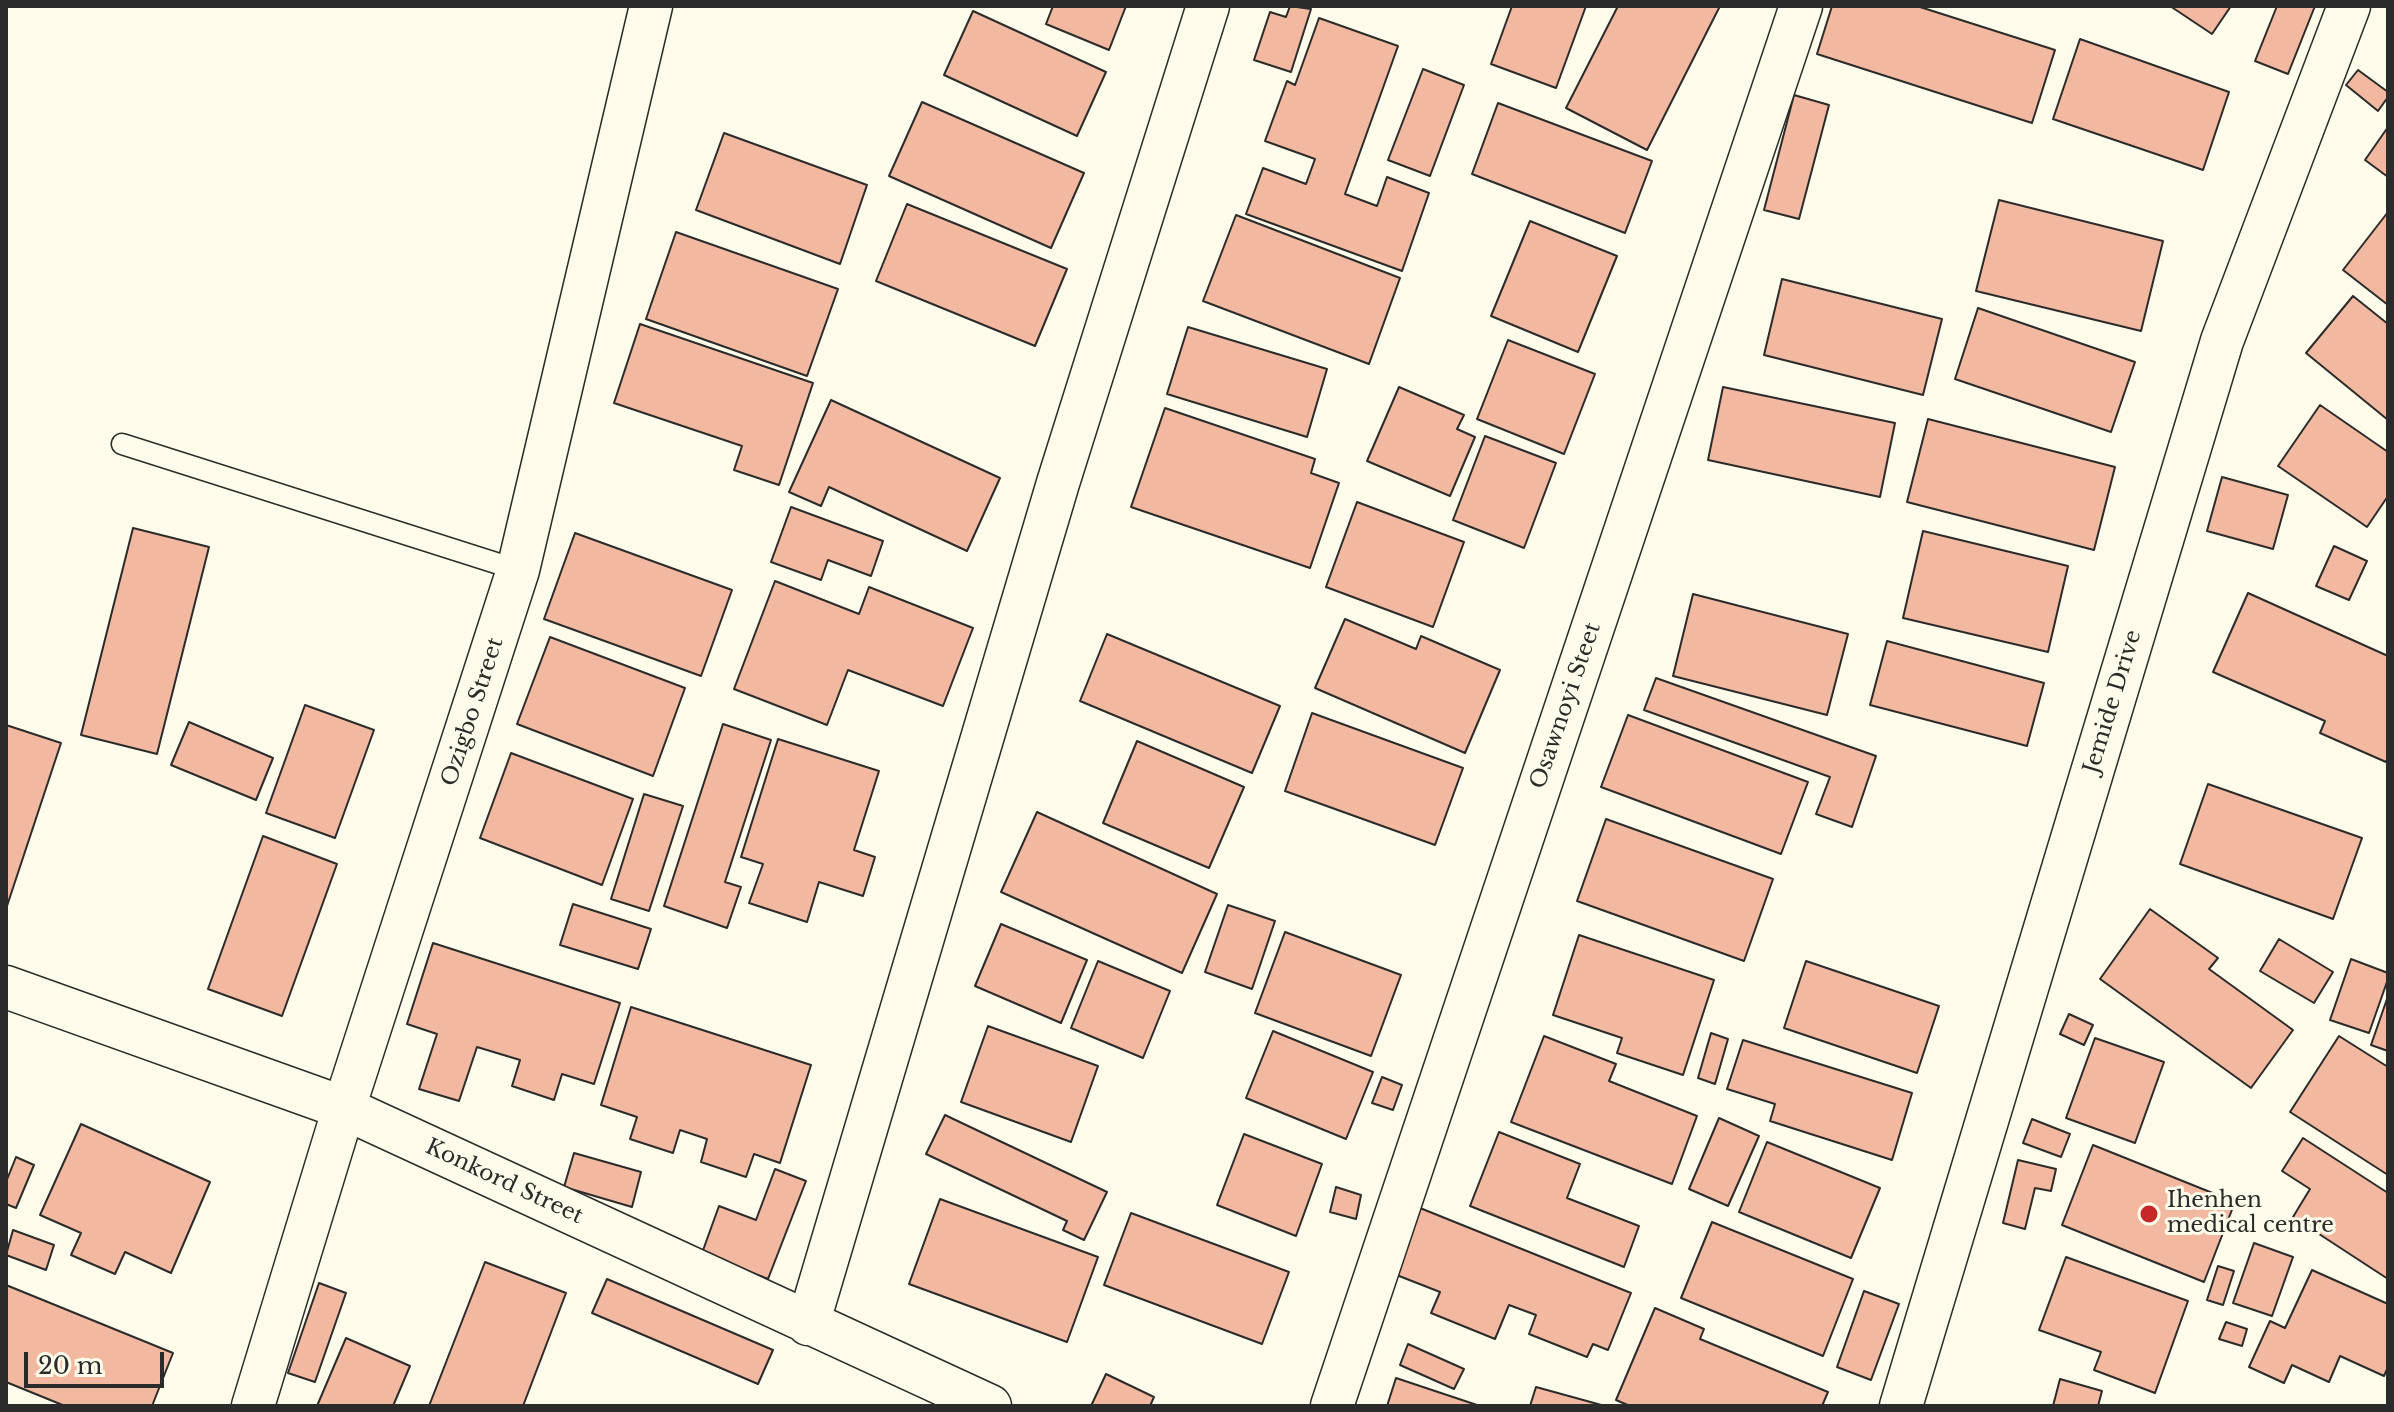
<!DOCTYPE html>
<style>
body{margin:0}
#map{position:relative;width:2394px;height:1412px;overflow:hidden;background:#fdfbea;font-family:"Libre Baskerville",serif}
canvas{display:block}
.frame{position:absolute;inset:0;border:8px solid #2b2b2b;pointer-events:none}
.scale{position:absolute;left:24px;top:1352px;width:140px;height:36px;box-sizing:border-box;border:4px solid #2b2b2b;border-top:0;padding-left:10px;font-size:24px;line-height:28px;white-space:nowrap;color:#2b2b2b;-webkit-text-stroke:6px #fdfbea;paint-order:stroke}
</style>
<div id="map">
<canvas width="2394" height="1412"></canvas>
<div class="frame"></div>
<div class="scale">20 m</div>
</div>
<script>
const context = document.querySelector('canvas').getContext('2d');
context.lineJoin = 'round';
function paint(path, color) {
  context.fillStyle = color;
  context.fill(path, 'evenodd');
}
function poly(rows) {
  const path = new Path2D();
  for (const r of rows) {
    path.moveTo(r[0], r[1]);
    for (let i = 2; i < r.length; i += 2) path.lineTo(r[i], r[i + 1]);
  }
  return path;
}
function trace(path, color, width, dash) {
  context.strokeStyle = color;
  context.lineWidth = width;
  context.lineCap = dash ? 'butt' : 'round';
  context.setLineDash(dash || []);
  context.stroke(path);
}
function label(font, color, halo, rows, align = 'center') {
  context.font = font + ' "Libre Baskerville",serif';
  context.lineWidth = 6;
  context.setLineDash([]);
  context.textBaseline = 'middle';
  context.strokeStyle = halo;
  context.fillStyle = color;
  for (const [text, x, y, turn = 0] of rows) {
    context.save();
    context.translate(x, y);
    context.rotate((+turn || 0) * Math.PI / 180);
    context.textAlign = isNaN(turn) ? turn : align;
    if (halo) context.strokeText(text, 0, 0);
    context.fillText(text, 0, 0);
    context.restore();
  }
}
const building = poly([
 [1053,6,1126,6,1109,50,1046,24,1053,6],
 [1290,6,1311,9,1291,72,1254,60,1270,12,1286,17,1290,6],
 [1512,6,1586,6,1556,88,1491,64,1512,6],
 [1618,6,1720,6,1647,150,1566,108,1618,6],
 [1832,6,1917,6,2055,50,2032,123,1817,54,1832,6],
 [2170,6,2231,6,2212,34,2170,6],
 [2277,6,2315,6,2288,74,2255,61,2277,6],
 [973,11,1106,72,1077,136,944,75,973,11],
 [1319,18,1398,46,1345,194,1377,206,1387,177,1429,193,1402,271,1246,214,1263,168,1306,184,1315,159,1265,141,1287,81,1295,85,1319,18],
 [2080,39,2229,92,2203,170,2053,119,2080,39],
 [1423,69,1464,85,1430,176,1388,160,1423,69],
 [2358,70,2388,92,2388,97,2378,111,2346,85,2358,70],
 [1794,95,1829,105,1799,219,1764,210,1794,95],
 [922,102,1084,173,1051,248,889,176,922,102],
 [1498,103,1652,161,1625,233,1472,174,1498,103],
 [2388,127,2388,177,2365,160,2388,127],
 [724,133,867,185,840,264,696,210,724,133],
 [1999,200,2163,241,2141,331,1976,291,1999,200],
 [907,204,1067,269,1035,346,876,281,907,204],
 [2388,212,2388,305,2343,270,2388,212],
 [1236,215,1400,278,1369,364,1203,301,1236,215],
 [1530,221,1617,256,1578,352,1491,316,1530,221],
 [676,232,838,289,807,376,646,319,676,232],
 [1782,279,1942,319,1923,395,1764,355,1782,279],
 [2353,296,2388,324,2388,420,2306,353,2353,296],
 [1978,308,2135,362,2111,432,1955,379,1978,308],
 [640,324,813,383,779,485,734,470,742,446,614,403,640,324],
 [1188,327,1327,369,1307,437,1167,394,1188,327],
 [1508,340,1595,374,1564,454,1477,419,1508,340],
 [1399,387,1464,415,1457,429,1475,437,1450,496,1367,461,1399,387],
 [1723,387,1895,423,1880,497,1708,460,1723,387],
 [831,400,1000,478,967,551,829,487,821,506,789,492,831,400],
 [2320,405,2388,452,2388,496,2367,527,2278,466,2320,405],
 [1165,408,1315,459,1311,473,1339,483,1310,568,1131,507,1165,408],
 [1928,419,2115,467,2094,550,1907,502,1928,419],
 [1485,436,1556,463,1524,548,1453,520,1485,436],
 [2222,477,2288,495,2273,549,2207,531,2222,477],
 [1357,502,1464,542,1433,627,1326,587,1357,502],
 [791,507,883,541,871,576,828,560,821,580,771,562,791,507],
 [133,528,209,547,157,754,81,735,133,528],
 [1923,531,2068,566,2048,652,1903,618,1923,531],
 [575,533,732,590,701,676,544,619,575,533],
 [2334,546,2367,561,2349,600,2316,586,2334,546],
 [775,581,859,614,869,587,973,628,943,706,848,670,827,725,734,689,775,581],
 [2248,593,2388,656,2388,757,2386,762,2320,733,2325,721,2213,672,2248,593],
 [1693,594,1848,634,1827,715,1673,676,1693,594],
 [1345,619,1416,649,1421,636,1500,670,1465,753,1315,688,1345,619],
 [1107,634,1280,706,1252,773,1080,701,1107,634],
 [550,637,685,688,653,776,517,724,550,637],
 [1887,641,2044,683,2027,746,1870,705,1887,641],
 [1656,678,1876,756,1852,827,1816,814,1830,777,1644,710,1656,678],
 [305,705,374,730,335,838,266,813,305,705],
 [1312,713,1463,768,1435,845,1285,791,1312,713],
 [1628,715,1808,782,1781,854,1601,787,1628,715],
 [189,722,273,758,256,800,171,765,189,722],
 [723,724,771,740,725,882,741,887,727,928,664,906,723,724],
 [6,725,61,743,6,909,6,725],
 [778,739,879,771,854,850,875,857,863,896,819,882,807,922,749,903,763,864,741,857,778,739],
 [1137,741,1244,787,1209,868,1103,823,1137,741],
 [511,753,633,799,602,885,480,838,511,753],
 [2208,784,2362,838,2333,919,2180,864,2208,784],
 [644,794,683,806,649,911,611,899,644,794],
 [1037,812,1217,894,1182,973,1001,892,1037,812],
 [1606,819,1773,879,1744,961,1577,901,1606,819],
 [263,836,337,864,282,1016,208,989,263,836],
 [573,904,651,929,638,969,560,945,573,904],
 [1228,905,1275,921,1252,989,1205,972,1228,905],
 [2150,909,2218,958,2209,969,2293,1030,2251,1088,2100,979,2150,909],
 [1001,924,1087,960,1061,1023,975,986,1001,924],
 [1285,932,1401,975,1371,1056,1255,1013,1285,932],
 [1579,935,1714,980,1683,1075,1617,1053,1622,1038,1553,1015,1579,935],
 [2279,939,2333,972,2314,1003,2260,971,2279,939],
 [433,943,620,1003,594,1084,562,1074,554,1100,512,1086,520,1060,477,1047,459,1101,419,1089,437,1034,407,1024,433,943],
 [2351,959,2388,973,2388,979,2369,1033,2330,1020,2351,959],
 [1098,961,1170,991,1143,1058,1071,1028,1098,961],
 [1806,961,1939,1006,1917,1073,1784,1028,1806,961],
 [2388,996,2388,1051,2371,1045,2388,996],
 [631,1007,811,1065,780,1163,754,1154,746,1177,701,1162,707,1139,680,1130,673,1153,630,1139,637,1117,601,1105,631,1007],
 [2069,1014,2093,1025,2084,1045,2060,1034,2069,1014],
 [988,1026,1098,1066,1071,1142,961,1102,988,1026],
 [1273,1031,1373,1072,1346,1139,1246,1098,1273,1031],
 [1711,1033,1728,1039,1715,1084,1698,1078,1711,1033],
 [1544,1036,1616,1064,1609,1081,1697,1116,1672,1184,1511,1122,1544,1036],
 [2339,1036,2388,1067,2388,1175,2290,1112,2339,1036],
 [2095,1038,2164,1062,2135,1143,2066,1118,2095,1038],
 [1743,1040,1912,1093,1892,1160,1770,1121,1775,1104,1727,1089,1743,1040],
 [1382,1077,1402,1085,1393,1110,1372,1103,1382,1077],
 [945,1115,1107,1192,1084,1240,1063,1230,1067,1221,926,1154,945,1115],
 [1719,1118,1759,1136,1728,1206,1689,1189,1719,1118],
 [2032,1119,2070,1134,2061,1157,2023,1143,2032,1119],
 [81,1124,210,1182,171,1273,125,1252,115,1274,71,1255,81,1233,40,1215,81,1124],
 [1499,1132,1580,1164,1567,1198,1639,1226,1624,1267,1470,1206,1499,1132],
 [1244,1134,1322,1164,1296,1236,1217,1205,1244,1134],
 [2303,1138,2388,1193,2388,1279,2293,1217,2310,1189,2282,1171,2303,1138],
 [1767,1142,1880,1188,1851,1258,1739,1212,1767,1142],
 [2093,1145,2235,1202,2204,1282,2062,1225,2093,1145],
 [574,1153,641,1172,632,1207,564,1187,574,1153],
 [16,1157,34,1165,16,1208,6,1204,6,1182,16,1157],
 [2018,1160,2056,1169,2051,1191,2035,1188,2025,1229,2003,1223,2018,1160],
 [775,1169,806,1181,768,1279,702,1253,719,1206,756,1220,775,1169],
 [1336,1187,1361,1195,1356,1219,1330,1212,1336,1187],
 [940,1199,1098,1257,1067,1342,909,1284,940,1199],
 [1420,1208,1631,1293,1608,1350,1593,1344,1587,1357,1529,1334,1536,1315,1509,1305,1495,1339,1431,1313,1440,1292,1394,1274,1420,1208],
 [1131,1213,1289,1272,1262,1344,1104,1285,1131,1213],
 [1712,1222,1853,1279,1823,1356,1681,1298,1712,1222],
 [13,1230,54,1245,46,1270,6,1255,13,1230],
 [2254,1243,2293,1257,2272,1316,2233,1303,2254,1243],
 [2066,1257,2188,1301,2155,1393,2094,1370,2101,1352,2039,1330,2066,1257],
 [485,1262,566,1293,523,1406,429,1406,485,1262],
 [2218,1266,2234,1271,2223,1305,2207,1300,2218,1266],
 [2312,1270,2388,1304,2388,1367,2384,1376,2340,1356,2329,1382,2292,1365,2284,1383,2249,1367,2270,1321,2285,1328,2312,1270],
 [607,1279,773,1350,758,1384,592,1313,607,1279],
 [319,1283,346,1293,315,1382,288,1373,319,1283],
 [6,1285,173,1353,152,1406,65,1406,6,1382,6,1285],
 [1864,1291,1899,1304,1871,1380,1837,1367,1864,1291],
 [1655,1308,1704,1329,1700,1339,1828,1392,1822,1406,1630,1406,1616,1400,1655,1308],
 [2226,1322,2247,1329,2242,1346,2219,1339,2226,1322],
 [346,1338,410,1366,393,1406,317,1406,346,1338],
 [1408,1344,1464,1369,1454,1389,1400,1365,1408,1344],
 [1106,1374,1154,1397,1150,1406,1091,1406,1106,1374],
 [1396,1378,1480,1406,1387,1406,1396,1378],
 [2060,1379,2102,1391,2098,1406,2053,1406,2060,1379],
 [1536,1387,1605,1406,1530,1406,1536,1387]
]);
paint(building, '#f2b8a0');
trace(building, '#2b2b2b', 2);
const service = poly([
 [122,444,518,570]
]);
const minor = poly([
 [6,987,344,1108,990,1406],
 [808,1324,1058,483,1208,6],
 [253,1406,344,1108,518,570,651,6],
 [1332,1406,1801,6],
 [1901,1406,2222,341,2349,6]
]);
trace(service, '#2b2b2b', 23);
trace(minor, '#2b2b2b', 45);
trace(service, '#fdfbea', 20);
trace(minor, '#fdfbea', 42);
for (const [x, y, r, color] of [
 [2149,1214,10,"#c62828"]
]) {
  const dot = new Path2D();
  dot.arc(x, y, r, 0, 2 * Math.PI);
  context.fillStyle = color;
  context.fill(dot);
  trace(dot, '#fdfbea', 3);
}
label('22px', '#2b2b2b', '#fdfbea', [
 ["Jemide Drive",2113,702,-73],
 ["Osawnoyi Steet",1566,706,-71],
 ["Ozigbo Street",473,712,-72],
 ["Konkord Street",504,1182,25]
]);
label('22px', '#2b2b2b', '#fdfbea', [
 ["Ihenhen",2167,1201],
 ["medical centre",2167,1226]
], 'left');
</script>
